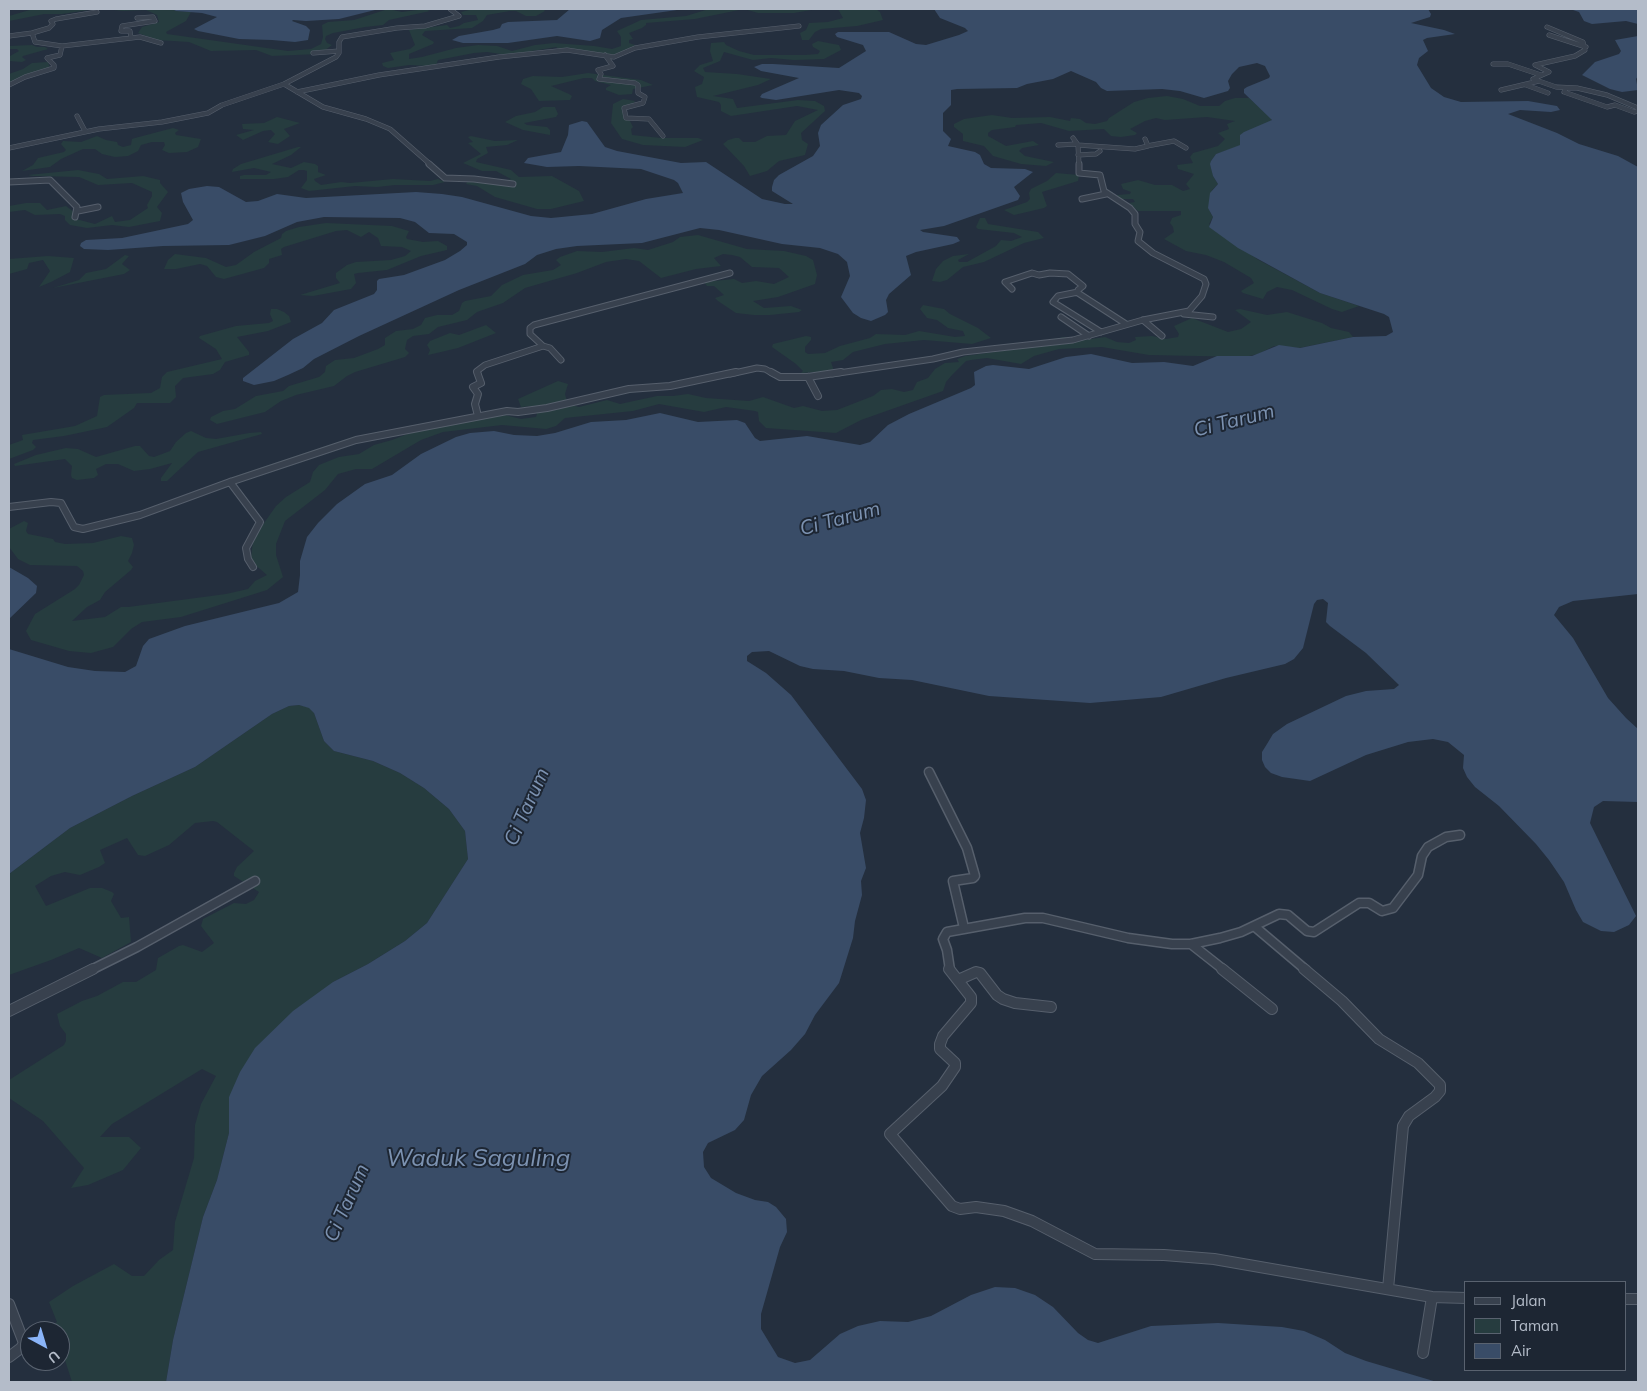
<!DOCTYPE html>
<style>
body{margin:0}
#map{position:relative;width:1647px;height:1391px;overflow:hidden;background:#242f3e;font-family:Mulish,sans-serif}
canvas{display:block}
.frame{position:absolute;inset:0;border:10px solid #b4bcc9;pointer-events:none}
.legend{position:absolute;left:1464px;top:1281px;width:162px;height:90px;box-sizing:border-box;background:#1d2633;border:1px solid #59626f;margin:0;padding:6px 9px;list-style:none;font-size:15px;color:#b4bcc9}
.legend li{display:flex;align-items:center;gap:10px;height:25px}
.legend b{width:25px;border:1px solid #59626f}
.north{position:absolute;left:20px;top:1321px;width:50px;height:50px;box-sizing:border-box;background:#1d2633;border:1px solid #59626f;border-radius:50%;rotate:141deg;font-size:14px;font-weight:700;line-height:20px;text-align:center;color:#b4bcc9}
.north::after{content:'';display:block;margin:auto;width:18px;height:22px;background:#8ab4f8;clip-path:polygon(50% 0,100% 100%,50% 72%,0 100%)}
</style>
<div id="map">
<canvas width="1647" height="1391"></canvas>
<div class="frame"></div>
<ul class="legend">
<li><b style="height:6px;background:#38414e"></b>Jalan</li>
<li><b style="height:14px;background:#263c3f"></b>Taman</li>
<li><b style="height:14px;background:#394c67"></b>Air</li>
</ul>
<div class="north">U</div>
</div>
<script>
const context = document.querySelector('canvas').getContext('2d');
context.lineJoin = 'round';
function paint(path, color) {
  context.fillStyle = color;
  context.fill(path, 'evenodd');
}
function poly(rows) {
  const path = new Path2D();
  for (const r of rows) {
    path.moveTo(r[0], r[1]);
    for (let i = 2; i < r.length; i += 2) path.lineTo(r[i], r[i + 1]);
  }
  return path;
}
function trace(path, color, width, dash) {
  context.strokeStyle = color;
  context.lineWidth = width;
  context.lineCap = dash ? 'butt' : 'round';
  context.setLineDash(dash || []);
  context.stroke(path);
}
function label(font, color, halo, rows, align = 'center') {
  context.font = font + ' Mulish,sans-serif';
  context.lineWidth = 4;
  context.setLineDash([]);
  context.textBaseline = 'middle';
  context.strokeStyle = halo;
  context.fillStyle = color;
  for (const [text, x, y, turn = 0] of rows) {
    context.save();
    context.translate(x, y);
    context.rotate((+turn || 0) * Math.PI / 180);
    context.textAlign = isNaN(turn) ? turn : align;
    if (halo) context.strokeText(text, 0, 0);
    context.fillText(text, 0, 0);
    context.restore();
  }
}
paint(poly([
 [33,9,95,9,62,14,44,14,9,21,9,16],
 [105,9,172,9,176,11,191,12,186,21,166,32,167,34,288,51,311,49,321,44,323,37,322,25,328,22,354,20,388,9,402,12,425,9,430,11,389,20,383,25,365,27,333,33,326,36,325,39,327,43,332,45,320,54,272,56,256,50,211,51,189,42,157,40,138,33,142,27,159,22,157,15,146,10,123,11],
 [473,9,543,9,545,11,536,16,526,16,516,11,510,11,487,15,483,21,472,28,425,31,422,35,434,42,433,44,409,54,409,59,422,57,456,48,478,45,497,46,512,51,535,45,554,43,594,46,612,49,621,46,621,37,617,31,641,20,686,16,709,9,817,9,794,13,758,13,744,9,695,19,646,23,646,25,642,28,629,33,633,39,629,40,629,43,635,45,634,47,613,55,572,49,559,49,556,47,508,55,487,52,474,53,438,60,436,65,429,66,409,65,388,68,383,66,382,63,394,60,390,53,410,49,415,45,409,30,447,25,450,28,459,26,464,23,478,20,476,15,463,15,461,12],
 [838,9,876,9,880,12,883,20,857,26,821,29,815,32,809,40,802,40,800,33,806,30,809,23,828,22,843,18],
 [818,41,839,45,841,50,824,59,794,60,771,58,753,60,724,52,720,61,703,68,705,72,737,74,771,79,758,85,713,96,733,99,737,108,798,100,815,101,824,106,825,111,801,133,802,140,808,144,805,155,779,161,767,171,750,176,744,166,723,144,728,140,735,138,739,138,743,142,755,142,767,136,786,135,795,121,818,110,797,106,731,116,721,111,721,105,719,102,697,97,695,87,702,84,704,77,694,71,700,65,713,61,710,51,711,43,724,42,726,45,739,51,754,55,805,55,818,54,820,51,813,47,812,44],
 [32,45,37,47,45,47,48,49,23,56,22,57,26,60,22,62,9,61,10,56,19,51,17,49,9,49,9,46],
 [48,62,50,68,9,83,9,74,23,69,32,63],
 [588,73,641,80,653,85,633,89,632,94,619,95,606,90,606,88,611,85,595,81,592,78,584,78,551,86,569,94,572,96,570,100,539,101,531,89,521,84,523,79,533,76,562,77],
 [1167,96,1183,99,1200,106,1219,106,1225,101,1235,98,1249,98,1271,118,1271,122,1240,135,1240,145,1237,147,1216,154,1211,161,1213,176,1218,184,1212,190,1210,212,1213,217,1209,224,1257,259,1320,293,1359,306,1342,312,1332,309,1292,290,1277,287,1267,292,1263,299,1243,293,1241,291,1254,283,1251,278,1224,262,1206,255,1186,251,1164,239,1174,232,1173,227,1170,223,1172,218,1181,215,1181,211,1138,211,1129,203,1135,202,1133,199,1120,199,1117,195,1130,194,1131,192,1123,189,1121,184,1138,180,1155,185,1172,185,1183,191,1190,189,1186,184,1194,174,1178,169,1177,165,1193,163,1190,157,1193,153,1218,146,1225,139,1218,133,1229,129,1227,124,1235,121,1207,117,1165,120,1156,118,1145,121,1130,129,1137,133,1135,135,1121,137,1111,136,1104,129,1069,131,1041,123,1016,125,1015,127,992,130,988,133,988,136,1006,146,1033,141,1039,145,1022,148,1019,151,1025,156,1054,162,1046,166,1021,164,993,156,984,146,963,141,963,134,954,127,954,124,964,119,992,115,1012,118,1050,117,1070,121,1071,118,1080,119,1086,123,1095,124,1107,121,1109,118,1134,102,1148,98],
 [623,99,635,101,633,104,622,108,625,119,630,121,633,127,631,129,632,135,661,138,698,138,703,140,685,147,643,145,622,139,611,123,613,104],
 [543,107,555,107,558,114,556,117,524,123,527,125,547,127,550,130,550,135,523,130,505,122,516,116,535,112],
 [277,117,300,123,284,129,290,136,278,144,268,142,275,134,271,130,263,131,243,140,236,135,254,130,243,129,242,124,264,123],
 [173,128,179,130,175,133,176,135,201,139,198,147,187,152,169,153,162,150,165,145,164,142,152,142,141,145,138,151,128,156,115,157,102,154,95,149,83,149,61,159,50,167,22,171,33,165,38,158,64,152,66,150,61,144,63,141,81,142,97,136,106,140,117,142,118,145,123,147,131,145,132,139,135,138],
 [471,136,495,141,518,140,507,145,486,147,488,153,477,159,476,162,511,170,519,177,552,176,579,191,584,201,551,209,537,209,495,197,477,186,466,184,468,181,480,180,498,183,511,179,496,171,482,171,463,163,481,154,468,143,473,142,468,137],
 [298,147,301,147,291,155,272,164,291,168,304,162,315,164,318,166,318,172,326,175,314,179,315,181,321,185,341,182,350,183,393,179,430,181,438,179,445,182,433,185,395,185,377,187,355,186,309,191,301,188,307,180,307,171,304,170,299,170,288,177,274,179,240,179,240,176,244,175,266,175,271,172,254,168,232,172,233,169,241,164],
 [78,170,99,174,107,179,143,176,160,180,160,183,168,192,157,207,162,213,160,221,129,227,112,225,87,228,70,225,65,220,65,216,60,214,35,215,25,210,9,212,9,206,26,203,40,203,47,210,66,206,74,212,72,218,95,224,112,216,115,222,130,220,148,208,147,205,152,196,152,192,132,183,98,185,79,177,33,176,28,175],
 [1056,173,1079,175,1078,181,1042,192,1047,206,1044,208,1014,215,1004,210,1027,202,1030,199,1029,193,1031,189,1047,181],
 [980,218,985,218,988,224,1038,232,1044,238,1024,243,984,262,963,267,947,280,940,282,932,281,936,269,943,261,953,256,969,254,958,260,959,262,967,262,996,246,1001,240,1011,241,1022,237,1014,233,978,229,976,227],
 [326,223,392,226,409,231,406,237,407,239,423,242,438,241,447,246,447,250,421,256,387,270,358,273,354,274,356,283,351,289,313,296,300,295,340,283,336,278,336,273,347,265,356,262,391,260,405,256,411,251,402,247,381,246,378,238,369,232,361,237,347,230,336,231,284,247,281,249,282,255,269,259,269,263,264,268,224,279,216,277,207,266,200,264,176,269,164,269,168,260,175,254,206,258,226,267,236,265,254,252,281,238,282,234,286,231,299,227],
 [698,235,747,249,784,251,806,256,813,260,817,275,815,284,778,297,753,301,764,308,791,306,802,310,799,312,770,315,754,315,736,313,718,301,715,298,724,295,714,286,707,286,704,282,734,279,742,283,756,281,774,284,789,277,779,268,752,267,740,257,732,255,723,254,714,258,721,266,696,269,661,278,639,261,626,259,606,262,577,273,525,288,503,303,477,312,467,320,438,327,429,334,413,336,407,340,405,349,409,353,405,357,355,372,347,376,334,386,296,395,281,401,265,412,217,424,210,420,211,417,223,411,235,409,256,396,283,391,289,386,319,377,325,372,326,366,335,360,354,358,378,349,385,345,385,338,396,331,413,329,421,325,425,318,437,315,452,315,459,311,462,303,465,301,491,296,502,285,523,275,553,270,561,265,556,260,560,257,577,251,602,252,634,248,648,250,673,242,680,237],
 [125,255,129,256,122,264,130,270,124,274,53,288,79,280,86,273,106,269],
 [48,256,74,258,70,272,51,282,39,287,50,271,43,260,29,263,27,269,9,274,9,259],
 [923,305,944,309,950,314,978,328,991,338,972,344,924,340,885,344,853,352,843,360,831,362,834,371,801,373,803,371,796,364,772,347,773,344,806,336,811,337,811,340,805,347,805,352,808,354,825,353,840,346,870,338,876,334,905,335,919,331,955,337,965,336,963,331,948,328,937,320,927,318,920,309],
 [271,309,277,309,284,312,289,316,291,322,268,331,237,337,249,352,249,355,225,362,220,370,213,374,183,378,175,386,176,397,170,403,137,403,134,408,107,427,64,436,33,440,32,443,36,447,33,450,9,459,9,445,23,440,22,435,75,426,97,416,100,397,104,395,151,393,160,388,162,377,167,372,222,359,216,349,199,338,200,336,236,326,269,323,273,321,270,314],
 [1240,309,1267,315,1287,312,1322,323,1331,328,1349,332,1353,337,1299,348,1274,346,1258,354,1245,357,1149,355,1102,347,1059,349,1034,356,1021,364,987,358,971,360,966,361,952,375,946,382,943,391,861,420,836,433,766,428,759,421,758,412,755,411,726,407,704,412,659,404,633,411,565,418,556,426,546,429,502,425,443,432,421,440,372,469,356,469,338,474,325,490,285,521,276,544,276,555,283,577,267,590,181,617,142,622,131,629,113,647,91,653,69,651,31,640,26,631,35,614,75,589,79,585,84,575,83,571,77,566,30,565,18,559,9,547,9,529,24,521,28,523,26,531,28,534,53,539,55,542,65,544,93,543,121,536,132,538,134,545,132,553,128,561,133,567,131,570,105,592,100,600,87,607,72,621,105,617,121,607,128,607,226,594,248,589,255,581,267,575,253,563,251,558,253,540,257,533,276,506,286,497,310,482,313,472,319,465,339,457,359,454,374,445,392,440,418,430,493,416,505,415,521,419,536,417,537,414,532,406,521,407,518,399,558,381,568,384,565,394,567,401,572,405,579,407,607,400,620,404,657,396,673,396,688,394,706,398,749,401,763,397,794,408,803,406,822,411,837,410,873,396,881,390,892,389,904,392,913,390,917,382,928,378,935,369,945,363,959,362,957,359,965,356,1038,346,1043,341,1064,337,1084,340,1105,337,1117,342,1129,343,1136,340,1135,337,1152,336,1166,339,1178,337,1179,334,1174,326,1192,318,1228,332,1241,329,1251,322,1235,310],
 [486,325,496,333,458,348,428,355,430,350,427,345,430,341,450,333,459,335],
 [191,431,206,438,216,439,249,433,261,432,262,434,198,452,167,481,161,481,161,478,172,463,150,469,134,471,118,464,106,464,96,469,98,475,94,478,77,480,72,478,71,475,72,466,65,459,15,466,14,464,36,455,66,448,78,449,96,457,135,446,140,446,149,456,154,457,170,451,176,442,186,433],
 [299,705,309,707,314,713,324,741,334,751,373,761,400,773,424,788,449,809,465,831,468,859,427,923,405,941,368,964,333,982,229,1097,229,1133,217,1180,203,1217,173,1340,166,1382,72,1382,65,1360,44,1370,42,1361,60,1361,60,1331,45,1331,57,1322,49,1302,73,1286,114,1264,132,1276,144,1276,159,1260,173,1250,175,1222,194,1158,195,1125,201,1104,216,1076,202,1069,112,1124,100,1137,129,1137,141,1148,123,1170,88,1185,71,1188,84,1168,43,1121,9,1098,9,1080,64,1045,66,1041,66,1034,60,1026,57,1014,82,1001,97,996,123,982,136,982,156,970,158,958,179,946,183,945,202,952,214,943,201,926,203,919,234,903,246,904,254,900,259,892,234,876,234,873,237,867,254,851,217,822,213,821,195,823,169,845,145,856,138,855,127,838,100,850,105,863,99,867,80,875,65,872,51,876,35,886,46,906,90,888,102,888,112,892,114,894,111,901,121,918,129,917,131,942,102,958,79,948,51,960,9,975,9,874,70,828,132,796,195,767,272,714,289,706]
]), '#263c3f');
paint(poly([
 [172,9,379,9,339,19,306,21,293,20,292,21,306,26,310,30,308,40,295,42,272,40,239,39,198,31,194,29,217,17,202,13,176,11],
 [570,9,684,9,621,18,602,30,600,38,590,41,557,36,508,43,463,43,452,40,459,36,493,30,500,28,502,24,508,22,557,20],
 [934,9,1428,9,1431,14,1430,17,1411,23,1444,30,1455,34,1427,38,1423,40,1428,51,1419,58,1417,65,1431,88,1444,97,1461,102,1528,101,1557,106,1560,110,1551,112,1520,110,1508,114,1557,133,1579,144,1618,156,1638,167,1638,594,1573,601,1559,607,1554,615,1573,638,1608,698,1626,718,1638,729,1638,802,1603,801,1594,807,1590,823,1636,916,1629,925,1614,932,1601,931,1583,922,1576,910,1564,882,1549,860,1536,844,1499,806,1475,787,1467,777,1463,768,1464,755,1448,742,1433,739,1408,742,1366,755,1310,781,1282,777,1271,773,1265,767,1262,760,1262,752,1267,744,1273,734,1287,724,1346,696,1366,691,1394,689,1399,685,1366,653,1330,626,1326,622,1328,603,1323,599,1317,600,1314,604,1303,648,1294,659,1285,664,1226,678,1161,697,1090,703,989,696,912,680,879,678,844,671,813,669,800,666,769,651,752,652,747,656,747,661,766,673,791,695,862,789,866,800,864,818,860,833,866,868,861,881,862,895,855,921,853,938,839,983,815,1015,805,1034,791,1050,762,1076,751,1095,744,1120,735,1130,708,1143,703,1152,704,1167,711,1178,736,1193,755,1200,768,1202,776,1207,786,1219,787,1232,780,1247,761,1314,761,1329,778,1357,795,1363,810,1360,840,1334,858,1326,880,1321,908,1322,931,1316,971,1295,995,1287,1015,1288,1035,1295,1053,1307,1078,1333,1088,1340,1098,1343,1151,1326,1218,1323,1282,1327,1304,1331,1325,1340,1345,1353,1366,1361,1437,1382,166,1382,173,1340,203,1217,217,1180,229,1133,229,1097,240,1072,255,1048,293,1011,333,982,368,964,405,941,427,923,468,859,465,831,449,809,424,788,400,773,373,761,334,751,324,741,314,713,309,708,299,705,289,706,272,714,195,767,132,796,70,828,9,874,9,649,68,667,95,671,125,672,136,666,143,646,149,639,185,626,279,603,298,592,300,575,300,561,307,537,318,523,337,504,365,484,392,475,421,454,456,437,470,433,494,431,514,435,537,436,555,433,591,422,626,420,660,413,698,422,737,420,745,423,755,438,760,441,807,436,860,445,870,442,888,425,909,414,971,388,975,385,974,372,986,366,993,365,1029,369,1066,357,1091,354,1132,363,1164,362,1193,366,1217,356,1252,356,1279,345,1300,348,1353,337,1386,336,1393,332,1389,317,1384,314,1320,293,1238,248,1209,227,1213,217,1208,208,1210,193,1218,184,1213,176,1210,164,1211,161,1216,154,1240,145,1240,135,1244,132,1272,120,1244,93,1244,89,1247,87,1269,78,1270,76,1265,66,1257,63,1239,67,1232,74,1228,81,1230,88,1228,91,1204,98,1180,91,1162,89,1107,91,1101,88,1096,82,1071,71,1053,79,1027,84,1017,88,957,89,951,90,951,105,943,113,943,131,951,139,948,146,975,152,980,155,984,164,991,168,1025,169,1033,172,1014,187,1020,196,1018,200,944,226,920,230,923,232,957,237,960,241,953,244,916,252,906,256,911,275,889,294,886,300,888,312,885,315,871,321,861,318,853,313,841,297,850,276,847,262,838,254,820,248,782,244,719,230,700,228,642,243,577,246,556,249,537,255,525,264,459,290,359,336,314,359,303,368,288,375,274,381,254,385,243,381,243,378,293,339,322,323,334,310,374,294,377,290,377,281,379,279,404,275,445,260,460,251,467,245,467,242,454,234,429,233,415,222,400,218,324,217,297,222,265,236,229,245,163,246,108,250,84,249,80,246,81,243,86,240,122,238,188,224,193,220,183,202,181,193,189,189,207,186,219,187,246,202,258,201,277,194,306,198,416,192,442,194,462,197,531,216,551,218,592,214,646,199,683,193,678,183,674,180,641,169,579,166,547,167,524,163,528,158,561,152,568,135,569,125,582,121,587,122,605,147,617,151,681,163,706,162,762,199,785,204,793,204,772,191,772,187,774,180,779,175,813,156,820,146,818,133,821,125,843,105,861,99,862,96,859,93,839,90,776,100,762,98,760,97,762,94,799,78,761,71,754,67,762,64,773,64,839,68,866,51,863,45,837,37,835,34,838,32,889,32,916,44,926,45,959,35,968,31,965,28,940,18],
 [1570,9,1638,9,1638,24,1626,21,1592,24,1584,21,1579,12],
 [1638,36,1638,76,1636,79,1638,90,1622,92,1610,89,1582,75,1595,62,1619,54,1621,51,1615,40],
 [9,567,28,578,37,586,36,593,9,619]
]), '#394c67');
const streetFar4 = poly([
 [1547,27,1583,42,1585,50,1575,56,1535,65,1549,72,1533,79,1556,87,1577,88,1607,95,1638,108],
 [1549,35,1586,47],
 [9,36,32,33],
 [131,38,130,31,121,31,122,26,155,21,153,17,137,18],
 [62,46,35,42,32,33,49,28,53,24,51,21,56,19,97,12],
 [313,53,339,51],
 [605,55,613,66,598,70,601,74,599,79,635,83,638,85,638,93,645,97,643,103,624,108,626,118,649,119,663,136],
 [1493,64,1508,64,1541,75],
 [284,84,323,107,366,119,390,129,431,165],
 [9,85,25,77,54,68,54,65,47,58,60,55,62,46,140,37,161,43],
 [1526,85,1548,93],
 [1566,88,1564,92,1607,107,1615,105,1634,112,1638,111],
 [1501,90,1539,81],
 [297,92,379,75,499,57,567,50,614,57,635,48,698,37,799,26],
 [77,116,85,131],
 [1073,138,1078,145,1079,165],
 [1058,145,1077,144],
 [1078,145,1135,149,1148,146,1145,139],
 [1147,146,1174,141,1186,148],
 [9,148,99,129,162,122,208,113,222,105,284,84,336,57,339,53,339,42,342,37,397,28,425,26,459,16,450,9],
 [1078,155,1096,154,1100,151]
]);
const streetFar3 = poly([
 [429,164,445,178,474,179,513,184],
 [9,182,50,180,77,207,75,217],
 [1082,199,1106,194],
 [78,211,98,207],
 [1012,289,1005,282,1032,273,1039,275,1050,273,1068,274,1083,286,1078,290,1078,293,1126,324],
 [1078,292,1058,296,1053,302,1101,332],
 [1184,314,1213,317],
 [1061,317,1089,336],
 [1143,320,1162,336],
 [543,346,550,348,561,360],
 [478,374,477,371,485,365,543,346,530,334,530,328,534,325,730,273],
 [730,374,757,368,765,369,774,374],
 [832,374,933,359,963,352,1073,340,1143,320,1189,311,1202,296,1206,284,1204,279,1153,253,1138,241,1140,232,1135,224,1135,214,1130,208,1104,191,1100,175,1079,173,1079,164]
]);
const streetFar2 = poly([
 [477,372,481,383,473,387,478,394,475,404,478,416],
 [771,372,780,377,808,377,841,372],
 [808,377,818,396],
 [230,482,260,522,246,548,248,559,253,567],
 [9,507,51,502,61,503,74,527,83,529,140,515,230,482,356,440,507,411,518,412,547,408,629,389,670,386,736,372]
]);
const streetFar1 = poly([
 [929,772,967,848,975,876,973,878,953,881,964,928],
 [1254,926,1306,970],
 [1191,944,1224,970],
 [91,970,137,947,255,881],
 [950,970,947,950,943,939,947,932,1025,918,1043,918,1128,938,1172,944,1191,944,1220,938,1241,932,1279,914,1288,915,1307,931,1314,932,1359,903,1369,903,1382,911,1393,908,1418,875,1422,856,1428,847,1446,837,1460,835]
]);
const street = poly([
 [949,969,971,997,971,1003,943,1036,940,1044,940,1049,955,1063,955,1067,942,1086,890,1134,952,1206,960,1209,976,1207,1004,1211,1032,1221,1095,1254,1164,1255,1214,1259,1432,1297,1466,1298],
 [1222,969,1272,1009],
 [1304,969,1342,1001,1379,1039,1418,1063,1440,1085,1440,1091,1435,1097,1409,1116,1403,1126,1388,1289],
 [958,980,976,972,980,973,997,995,1003,999,1015,1003,1051,1007],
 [9,1011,93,969],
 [1626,1299,1638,1299],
 [9,1304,24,1343,21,1348,9,1357],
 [1423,1353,1432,1297]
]);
trace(streetFar4, '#565f6c', 5);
trace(streetFar3, '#565f6c', 7);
trace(streetFar2, '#565f6c', 8);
trace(streetFar1, '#565f6c', 11);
trace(street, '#565f6c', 12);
trace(streetFar4, '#38414e', 4);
trace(streetFar3, '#38414e', 5);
trace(streetFar2, '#38414e', 6);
trace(streetFar1, '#38414e', 8);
trace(street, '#38414e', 10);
label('italic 20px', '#7c92b1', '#1d2633', [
 ["Ci Tarum",1234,421,-14],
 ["Ci Tarum",840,519,-15],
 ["Ci Tarum",527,807,-66],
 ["Ci Tarum",347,1203,-66]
]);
label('italic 24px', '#7c92b1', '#1d2633', [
 ["Waduk Saguling",478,1159]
]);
</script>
